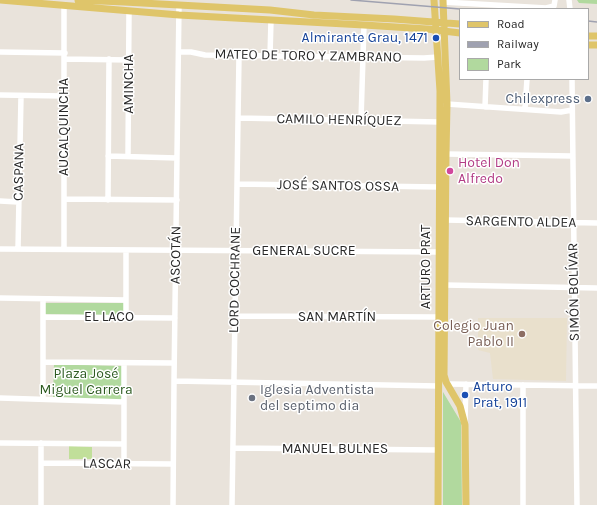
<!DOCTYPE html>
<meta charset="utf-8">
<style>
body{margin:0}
#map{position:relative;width:597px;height:505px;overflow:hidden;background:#e9e3db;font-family:Karla,sans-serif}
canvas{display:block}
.legend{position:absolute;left:459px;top:8px;width:130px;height:72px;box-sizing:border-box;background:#fff;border:1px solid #a9a9a9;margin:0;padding:5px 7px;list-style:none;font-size:12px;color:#282828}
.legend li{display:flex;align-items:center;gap:8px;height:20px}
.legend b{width:20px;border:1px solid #a9a9a9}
</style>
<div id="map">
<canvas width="597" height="505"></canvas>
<ul class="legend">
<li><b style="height:5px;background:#dfc56a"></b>Road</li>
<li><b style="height:5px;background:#9fa1b0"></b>Railway</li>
<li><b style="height:11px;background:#b1d99e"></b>Park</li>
</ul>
</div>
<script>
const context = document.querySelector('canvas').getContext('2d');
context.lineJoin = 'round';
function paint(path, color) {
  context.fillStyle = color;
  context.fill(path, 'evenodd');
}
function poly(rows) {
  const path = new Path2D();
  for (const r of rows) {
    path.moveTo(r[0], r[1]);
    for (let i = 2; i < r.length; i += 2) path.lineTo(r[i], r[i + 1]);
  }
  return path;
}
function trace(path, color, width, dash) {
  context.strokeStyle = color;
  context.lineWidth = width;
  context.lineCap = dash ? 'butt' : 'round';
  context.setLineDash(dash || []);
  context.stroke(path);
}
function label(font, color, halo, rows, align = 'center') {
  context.font = font + ' Karla,sans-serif';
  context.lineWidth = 3;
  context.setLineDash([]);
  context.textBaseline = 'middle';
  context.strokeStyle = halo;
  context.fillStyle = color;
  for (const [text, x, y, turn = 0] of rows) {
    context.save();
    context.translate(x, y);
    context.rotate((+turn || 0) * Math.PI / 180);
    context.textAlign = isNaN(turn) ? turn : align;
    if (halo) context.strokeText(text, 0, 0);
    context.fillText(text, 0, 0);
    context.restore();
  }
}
paint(poly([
 [478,318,567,318,566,381,493,379,490,353,478,350]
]), '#e9e0cc');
paint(poly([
 [577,0,597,0,597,4,579,3],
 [45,303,124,303,124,316,45,314],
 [54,364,122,366,122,401,53,397],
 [443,392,461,422,462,505,443,505]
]), '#b1d99e');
paint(poly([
 [69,446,92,447,92,459,69,459]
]), '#c1df9a');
trace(poly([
 [569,0,570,9],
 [443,2,546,8,554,6,555,0],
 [0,52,65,53],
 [179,52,191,52,205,55,424,58,438,57],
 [270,56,271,20],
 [64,59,129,60],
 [572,79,577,505],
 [0,95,64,96],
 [447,104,561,112,572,110],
 [485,107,486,79],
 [525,109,527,79],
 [238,118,440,122],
 [361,120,364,25],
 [446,154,572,156],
 [108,156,177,158],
 [128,156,129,11],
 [237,184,439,187],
 [64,199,177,200],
 [108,200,109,59],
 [0,201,18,202],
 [445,220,597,223],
 [0,249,439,252],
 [18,249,21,96],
 [64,249,64,6],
 [126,250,126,318],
 [445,285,597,288],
 [0,298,126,300],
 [235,316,438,317],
 [43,317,175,318],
 [43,362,174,363],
 [174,381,438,386],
 [447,384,597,386],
 [0,398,124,402],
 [43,399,43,299],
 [465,420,466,384],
 [0,443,124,444],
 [233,448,438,450],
 [41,463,173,464],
 [124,464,124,363],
 [41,505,41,443],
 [173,505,174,381,179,5],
 [232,505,239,56],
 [523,505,523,385]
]), '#fff', 5.5);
trace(poly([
 [0,0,179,15,364,25,427,29,460,33],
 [78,0,124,2,270,10,314,15,394,19,460,24],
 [434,0,440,91,438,505],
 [443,0,447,104,446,154,444,375,446,382,460,406,465,425,466,505],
 [588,36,597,36],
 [588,45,597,45]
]), '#dfc56a', 7);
trace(poly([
 [351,0,460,9],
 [588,21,597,22]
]), '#9fa1b0', 1.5);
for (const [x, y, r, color] of [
 [436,38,4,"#1a4fb4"],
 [588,99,4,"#5c6f8a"],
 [450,171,4,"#d1479c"],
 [522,334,4,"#8d6e63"],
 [465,395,4,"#1a4fb4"],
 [252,398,4,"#6b7280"]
]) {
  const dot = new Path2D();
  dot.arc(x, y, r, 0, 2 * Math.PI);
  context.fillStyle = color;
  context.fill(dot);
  trace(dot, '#fff', 1.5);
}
label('14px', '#164399', '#fff', [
 ["Almirante Grau, 1471",428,38],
 ["Arturo",473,387,"left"],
 ["Prat, 1911",473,403,"left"]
], 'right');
label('14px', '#282828', '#fff', [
 ["MATEO DE TORO Y ZAMBRANO",308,56,1],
 ["AMINCHA",129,84,-90],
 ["CAMILO HENRÍQUEZ",339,120,1],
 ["AUCALQUINCHA",64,127,-90],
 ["CASPANA",19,172,-89],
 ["JOSÉ SANTOS OSSA",338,186,1],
 ["SARGENTO ALDEA",521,222,1],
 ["GENERAL SUCRE",304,251],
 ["ASCOTÁN",176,255,-89],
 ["ARTURO PRAT",426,267,-90],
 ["LORD COCHRANE",235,280,-89],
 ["SIMÓN BOLÍVAR",574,292,-91],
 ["EL LACO",109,317],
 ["SAN MARTÍN",337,317],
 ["MANUEL BULNES",335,449],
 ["LASCAR",107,464,1]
]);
label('14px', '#4e5e75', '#fff', [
 ["Chilexpress",580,99]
], 'right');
label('14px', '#b23c85', '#fff', [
 ["Hotel Don",458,163],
 ["Alfredo",458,179]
], 'left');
label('14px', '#785e54', '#fff', [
 ["Colegio Juan",514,326],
 ["Pablo II",514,342]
], 'right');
label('14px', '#2d5b21', '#fff', [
 ["Plaza José",86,374],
 ["Miguel Carrera",86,390]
]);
label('14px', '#5b616d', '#fff', [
 ["Iglesia Adventista",260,390],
 ["del septimo dia",260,406]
], 'left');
</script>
